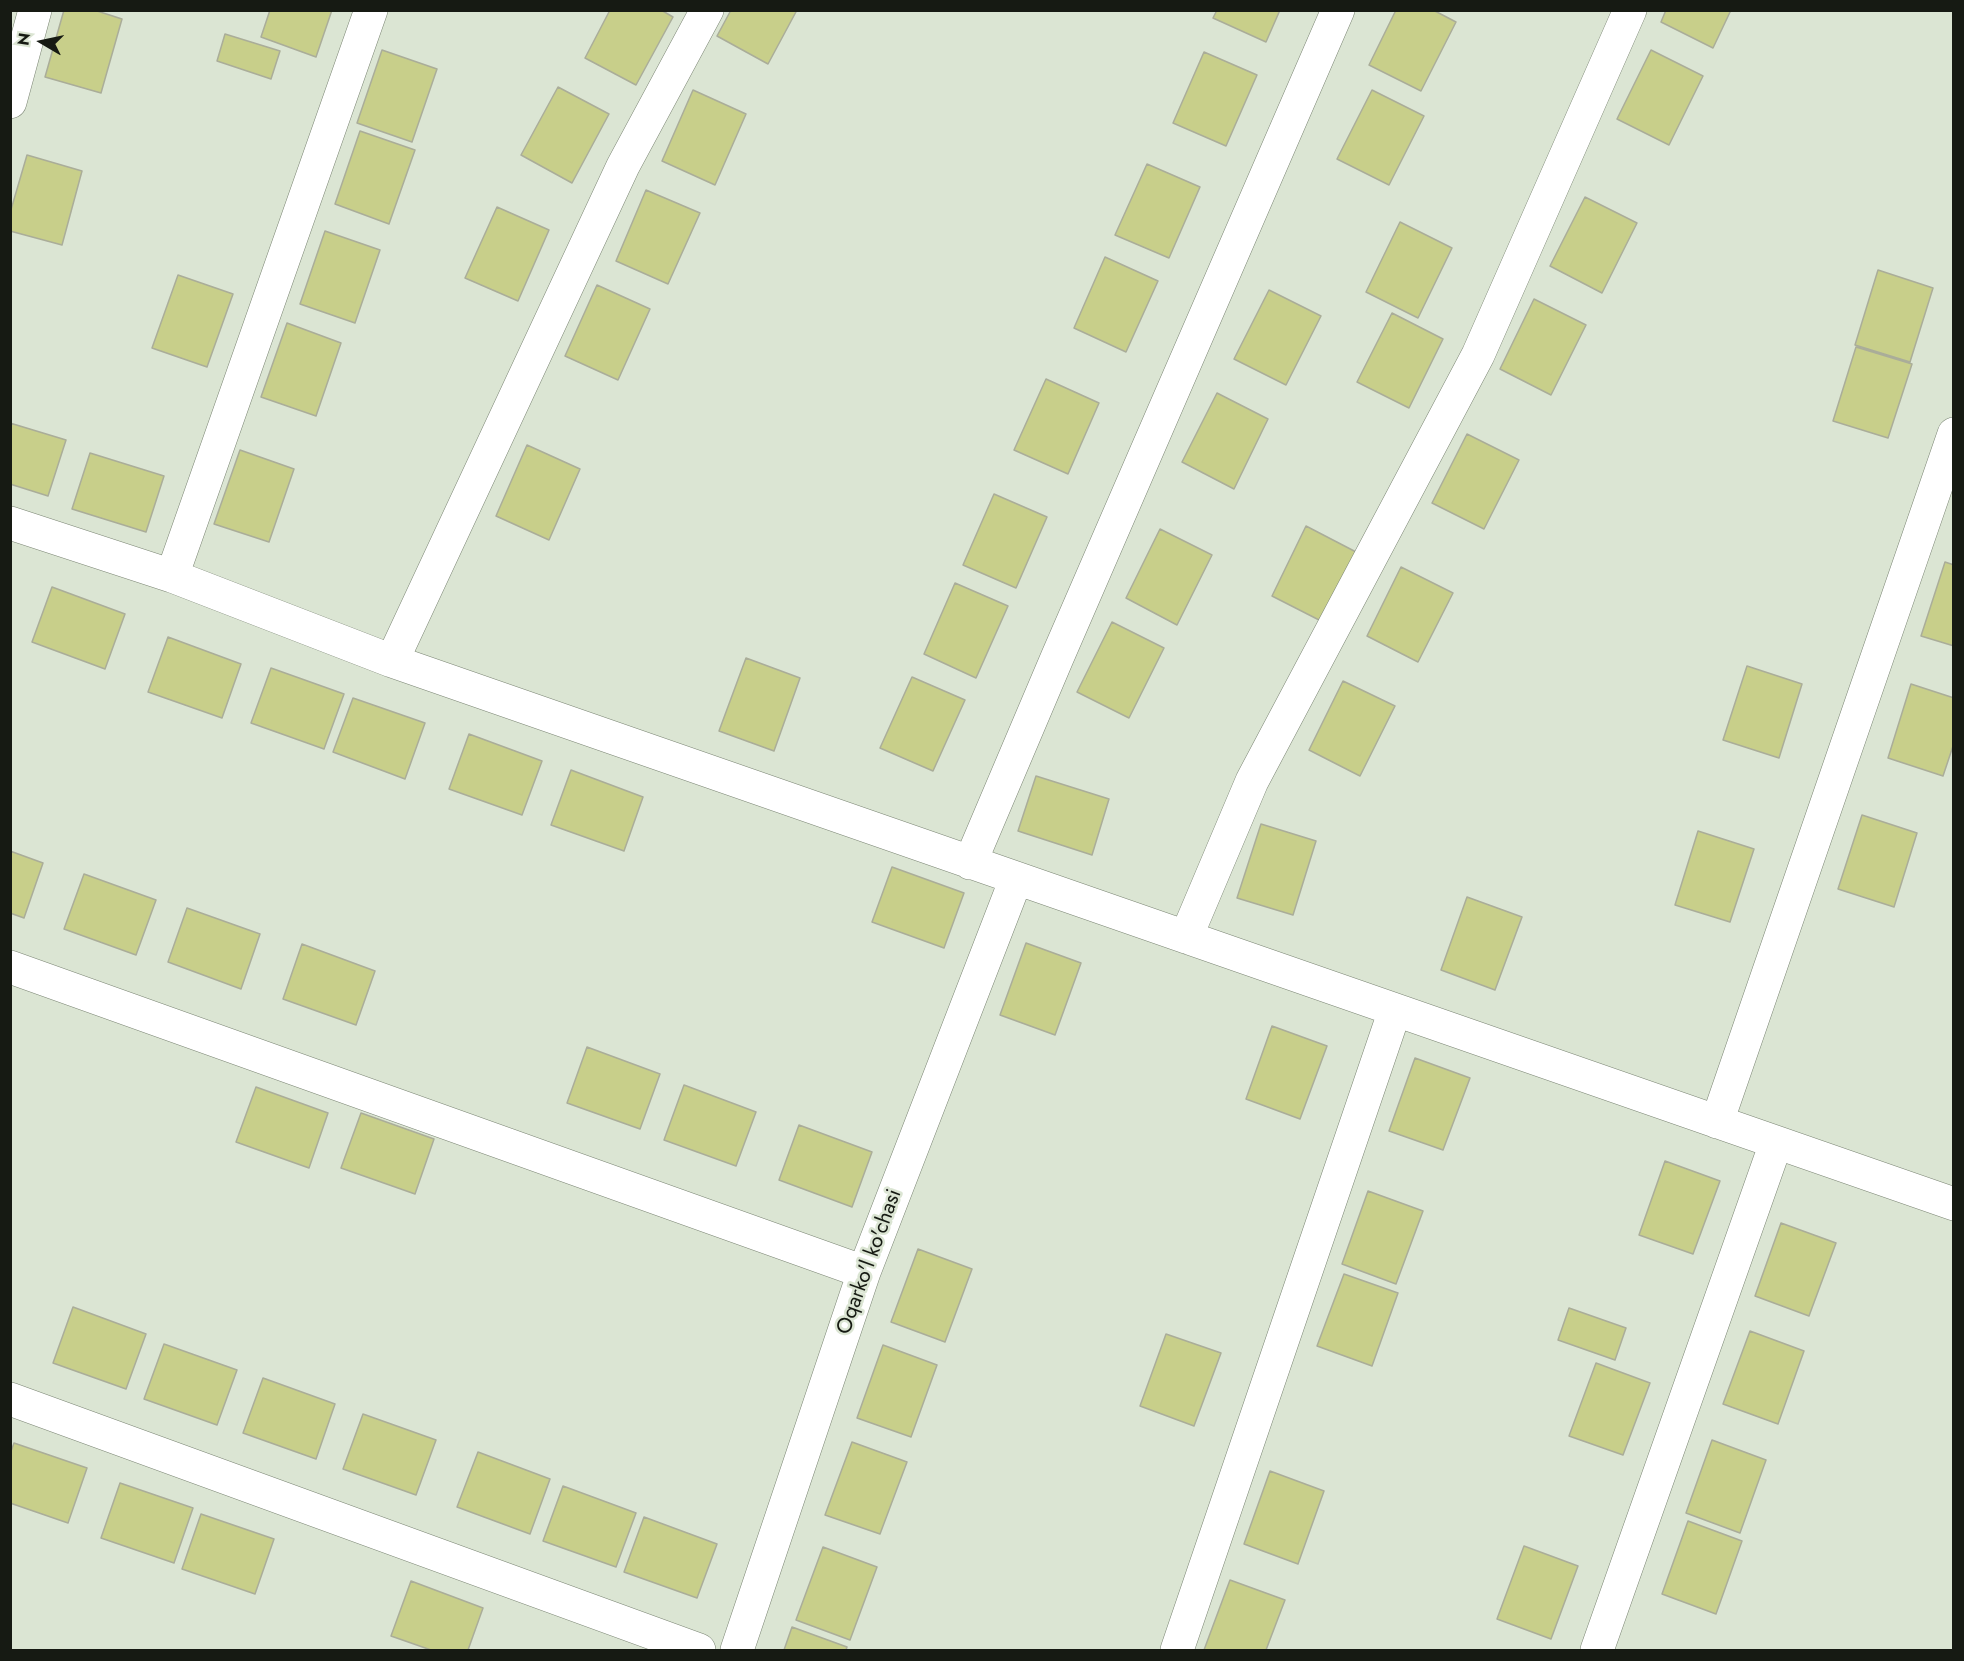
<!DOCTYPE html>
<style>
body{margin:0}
#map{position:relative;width:1964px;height:1661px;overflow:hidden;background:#dbe5d3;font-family:Jost,sans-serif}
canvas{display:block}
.frame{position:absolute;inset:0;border:12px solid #161a13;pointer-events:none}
.north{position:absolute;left:12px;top:12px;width:60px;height:60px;-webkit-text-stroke:4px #dbe5d3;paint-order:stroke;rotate:279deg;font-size:16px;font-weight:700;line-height:24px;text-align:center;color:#161a13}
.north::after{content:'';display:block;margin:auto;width:21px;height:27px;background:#161a13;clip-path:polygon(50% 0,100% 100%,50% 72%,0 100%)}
</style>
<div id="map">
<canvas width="1964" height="1661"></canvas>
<div class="frame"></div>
<div class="north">N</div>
</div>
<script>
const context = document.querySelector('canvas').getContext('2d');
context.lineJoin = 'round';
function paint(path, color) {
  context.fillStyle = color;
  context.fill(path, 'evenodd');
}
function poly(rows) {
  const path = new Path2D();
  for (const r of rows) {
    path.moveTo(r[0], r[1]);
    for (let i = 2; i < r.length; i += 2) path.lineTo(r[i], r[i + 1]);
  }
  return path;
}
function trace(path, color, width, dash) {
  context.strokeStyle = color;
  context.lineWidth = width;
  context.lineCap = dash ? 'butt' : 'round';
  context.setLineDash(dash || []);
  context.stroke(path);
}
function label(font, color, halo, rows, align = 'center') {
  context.font = font + ' Jost,sans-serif';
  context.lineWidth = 5;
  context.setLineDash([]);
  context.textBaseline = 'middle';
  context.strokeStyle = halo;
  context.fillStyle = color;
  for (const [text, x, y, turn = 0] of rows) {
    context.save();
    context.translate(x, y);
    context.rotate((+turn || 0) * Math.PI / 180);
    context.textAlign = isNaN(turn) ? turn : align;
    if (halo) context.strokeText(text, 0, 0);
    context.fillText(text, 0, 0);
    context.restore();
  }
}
const building = poly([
 [64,10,94,10,122,19,101,93,45,77,64,10],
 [270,10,332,10,316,57,261,37,270,10],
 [610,10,661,10,673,17,636,85,585,58,610,10],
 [731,10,797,10,768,64,717,36,731,10],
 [1217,10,1280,10,1266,42,1213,18,1217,10],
 [1396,10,1433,10,1456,22,1421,91,1369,65,1396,10],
 [1666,10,1731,10,1713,48,1661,22,1666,10],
 [225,34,280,51,271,79,217,61,225,34],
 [382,50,437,69,412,142,357,123,382,50],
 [1651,50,1703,76,1669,145,1617,119,1651,50],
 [1204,52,1257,75,1226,146,1173,123,1204,52],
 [558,87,609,114,572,183,521,155,558,87],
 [693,90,746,114,715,185,662,161,693,90],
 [1372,90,1424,116,1389,185,1337,159,1372,90],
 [360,131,415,150,389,224,335,204,360,131],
 [27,155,82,171,62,245,10,231,10,213,27,155],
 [1147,164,1200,187,1169,258,1115,235,1147,164],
 [646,190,700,213,668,284,616,261,646,190],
 [1585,197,1637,223,1602,293,1550,266,1585,197],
 [497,207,549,230,518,301,465,278,497,207],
 [1400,222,1452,248,1418,318,1366,292,1400,222],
 [325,231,380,250,355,323,300,304,325,231],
 [1105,257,1158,281,1126,352,1074,328,1105,257],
 [1878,270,1933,288,1910,362,1855,345,1878,270],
 [178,275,233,294,207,367,152,348,178,275],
 [597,285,650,309,618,380,565,356,597,285],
 [1269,290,1321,316,1286,385,1234,359,1269,290],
 [1534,299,1586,325,1551,395,1500,369,1534,299],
 [1392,313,1443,339,1409,408,1357,382,1392,313],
 [287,323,341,343,316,416,261,397,287,323],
 [1856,347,1912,364,1888,438,1833,421,1856,347],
 [1046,379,1099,403,1068,474,1014,450,1046,379],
 [1217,393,1268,419,1234,489,1182,462,1217,393],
 [10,423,66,440,48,496,10,484,10,423],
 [1467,434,1519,460,1484,529,1432,503,1467,434],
 [527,445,580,469,549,540,496,516,527,445],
 [240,450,294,469,269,542,214,524,240,450],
 [90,453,164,476,146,532,72,509,90,453],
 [994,494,1047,517,1016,588,963,565,994,494],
 [1306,526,1358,553,1323,622,1272,596,1306,526],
 [1160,529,1212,555,1177,625,1126,598,1160,529],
 [1945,562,1954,565,1954,646,1921,636,1945,562],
 [1401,567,1453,593,1418,662,1367,636,1401,567],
 [955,583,1008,606,976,678,924,654,955,583],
 [52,587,125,614,105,669,32,642,52,587],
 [1112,622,1164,648,1129,718,1077,692,1112,622],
 [168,637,241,664,222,718,148,692,168,637],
 [746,658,800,678,774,751,719,731,746,658],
 [1747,666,1802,684,1779,758,1723,740,1747,666],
 [271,668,344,694,324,749,251,723,271,668],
 [912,677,965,700,933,771,880,748,912,677],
 [1343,681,1395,706,1360,776,1309,750,1343,681],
 [1911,684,1954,698,1954,743,1943,776,1888,758,1911,684],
 [353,698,425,723,405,779,333,752,353,698],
 [469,734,542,761,522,815,449,789,469,734],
 [571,770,643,797,624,851,551,825,571,770],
 [1036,776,1109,799,1092,855,1018,831,1036,776],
 [1862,815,1917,833,1894,907,1838,889,1862,815],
 [1261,824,1316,841,1293,915,1237,898,1261,824],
 [1698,831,1754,849,1730,922,1675,905,1698,831],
 [10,851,43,863,24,918,10,913,10,851],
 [892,867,964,893,944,948,872,922,892,867],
 [84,874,156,900,136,955,64,929,84,874],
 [1467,897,1522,917,1495,990,1441,970,1467,897],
 [187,908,260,934,241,989,168,962,187,908],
 [1026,943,1081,963,1055,1035,1000,1015,1026,943],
 [302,944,375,971,356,1025,283,999,302,944],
 [1272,1026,1327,1046,1300,1119,1246,1099,1272,1026],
 [587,1047,660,1074,640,1129,567,1103,587,1047],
 [1415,1058,1470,1078,1443,1150,1389,1131,1415,1058],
 [684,1085,756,1112,736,1166,664,1140,684,1085],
 [256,1087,328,1113,309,1168,236,1142,256,1087],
 [361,1113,434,1139,415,1194,341,1168,361,1113],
 [799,1125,872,1152,852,1207,779,1180,799,1125],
 [1665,1161,1720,1181,1693,1254,1639,1235,1665,1161],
 [1368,1191,1423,1211,1396,1284,1342,1264,1368,1191],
 [1781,1223,1836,1243,1809,1316,1755,1296,1781,1223],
 [918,1249,972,1269,945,1342,891,1322,918,1249],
 [1344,1274,1398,1293,1372,1366,1317,1346,1344,1274],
 [73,1307,146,1334,126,1389,53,1363,73,1307],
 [1569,1308,1626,1328,1615,1360,1558,1340,1569,1308],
 [1750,1331,1804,1351,1778,1424,1723,1404,1750,1331],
 [1166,1334,1221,1353,1194,1426,1140,1406,1166,1334],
 [164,1344,237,1370,217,1425,144,1399,164,1344],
 [883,1345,937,1365,911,1437,857,1418,883,1345],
 [1596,1363,1650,1383,1623,1455,1569,1436,1596,1363],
 [263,1378,335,1404,316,1459,243,1433,263,1378],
 [363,1414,436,1440,416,1495,343,1469,363,1414],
 [1712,1440,1766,1460,1740,1533,1686,1513,1712,1440],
 [852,1442,907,1462,880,1534,825,1515,852,1442],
 [14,1443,87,1468,68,1523,10,1503,10,1454,14,1443],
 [478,1452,550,1479,530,1534,457,1507,478,1452],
 [1270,1471,1324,1491,1298,1564,1244,1544,1270,1471],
 [120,1483,193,1508,174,1563,101,1538,120,1483],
 [563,1486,636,1513,616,1567,543,1541,563,1486],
 [201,1514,274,1539,255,1594,182,1569,201,1514],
 [644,1517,717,1544,697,1598,624,1572,644,1517],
 [1688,1521,1742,1541,1716,1614,1662,1594,1688,1521],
 [1524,1546,1578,1566,1551,1639,1497,1619,1524,1546],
 [823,1547,877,1567,850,1640,796,1620,823,1547],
 [1230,1580,1285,1600,1266,1650,1204,1650,1230,1580],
 [411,1581,483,1608,468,1650,431,1650,391,1636,411,1581],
 [792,1627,847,1647,846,1650,784,1650,792,1627]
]);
paint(building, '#c8cf8a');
trace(building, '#aaad99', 1.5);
const minor = poly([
 [10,102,35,10],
 [10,523,172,576,392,661,1954,1204],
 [172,576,371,10],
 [392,661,623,166,707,10],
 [970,863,1057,658,1338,10],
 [1186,937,1252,781,1478,355,1630,10],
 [10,967,864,1272],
 [1717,1122,1954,434],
 [10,1399,699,1650],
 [737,1650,864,1272,1016,879],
 [1177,1650,1395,1010],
 [1597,1650,1776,1143]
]);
trace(minor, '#7c8675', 34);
trace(minor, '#fff', 33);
label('21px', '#161a13', '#dbe5d3', [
 ["Oqarko'l ko'chasi",870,1262,-70]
]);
</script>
